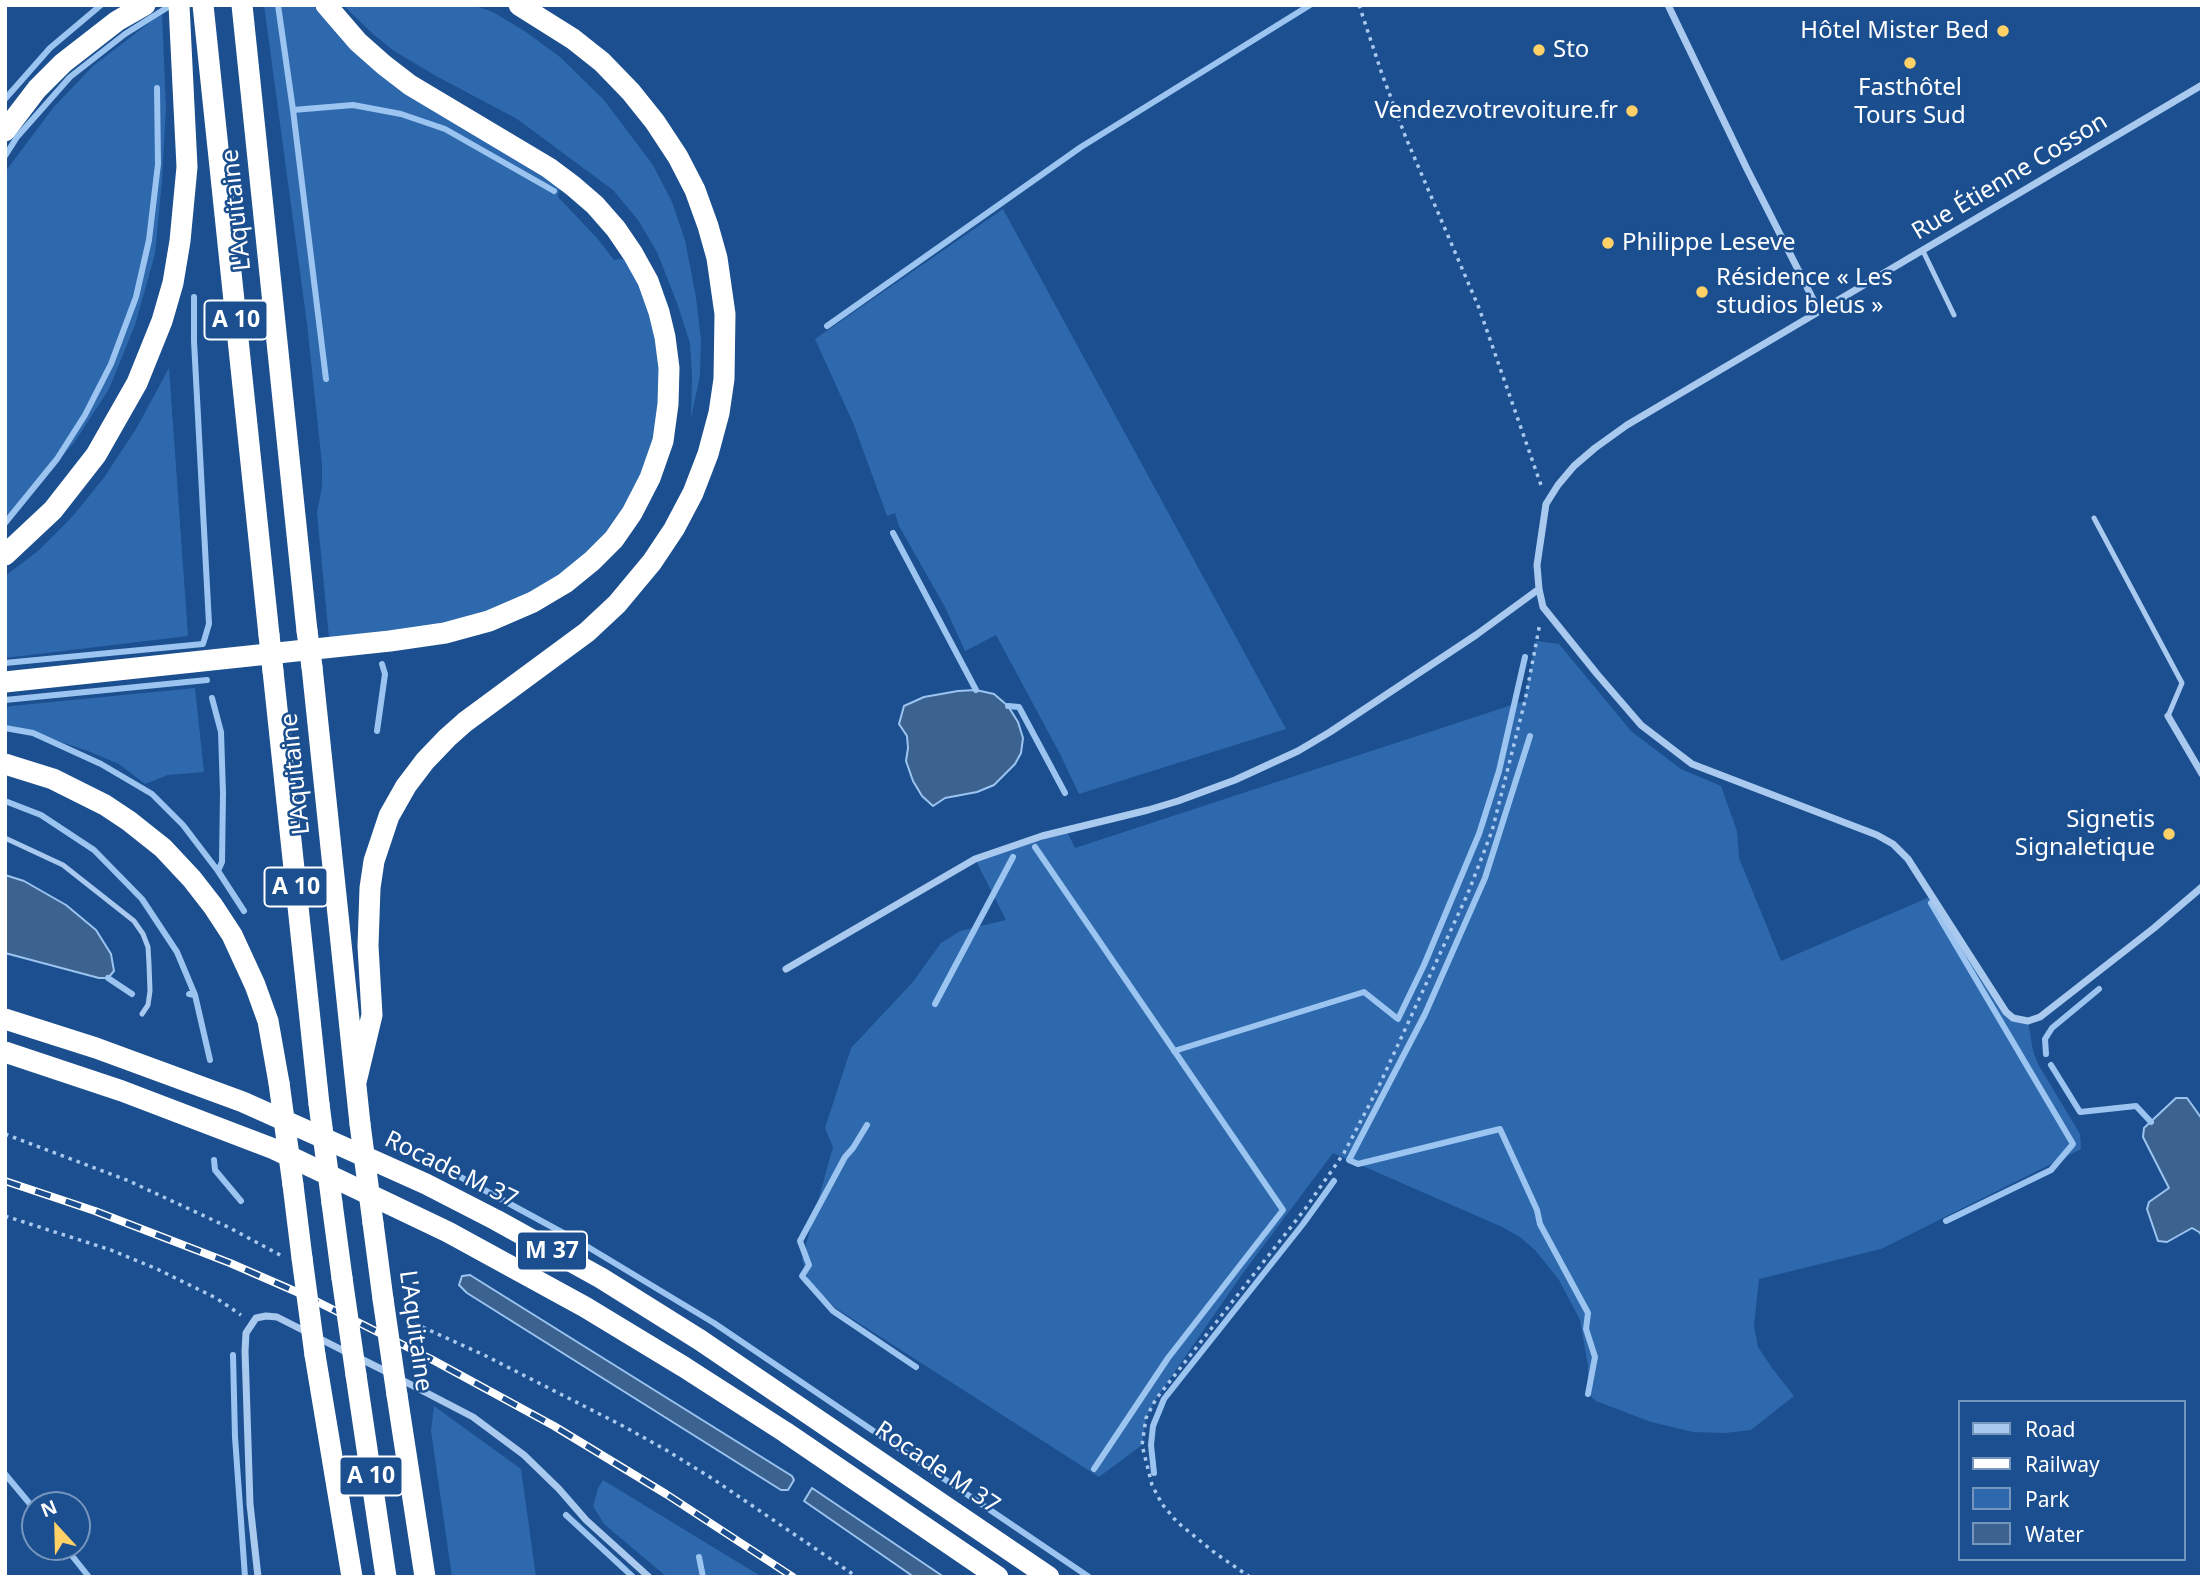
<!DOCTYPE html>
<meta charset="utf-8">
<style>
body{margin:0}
#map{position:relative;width:2207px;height:1582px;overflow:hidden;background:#1b4f8f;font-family:"Noto Sans",sans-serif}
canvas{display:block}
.frame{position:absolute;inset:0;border:7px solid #fff;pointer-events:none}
.legend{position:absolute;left:1958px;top:1400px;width:228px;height:161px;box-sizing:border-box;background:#1b4f8f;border:2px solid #7695bc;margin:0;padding:9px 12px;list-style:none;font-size:21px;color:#fff}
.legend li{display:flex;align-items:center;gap:14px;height:35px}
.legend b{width:35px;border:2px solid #7695bc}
.north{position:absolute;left:21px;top:1491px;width:70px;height:70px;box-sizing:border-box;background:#1b4f8f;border:2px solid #7695bc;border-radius:50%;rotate:338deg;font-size:19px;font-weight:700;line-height:28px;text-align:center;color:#fff}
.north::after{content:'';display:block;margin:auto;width:24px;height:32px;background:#ffd166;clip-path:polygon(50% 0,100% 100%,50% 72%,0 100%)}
</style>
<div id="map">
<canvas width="2207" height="1582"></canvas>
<div class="frame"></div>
<ul class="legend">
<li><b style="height:9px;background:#a9c9ee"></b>Road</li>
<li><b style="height:9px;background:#fff"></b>Railway</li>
<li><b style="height:19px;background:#2e69ad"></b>Park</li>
<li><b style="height:19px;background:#3c6290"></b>Water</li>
</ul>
<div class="north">N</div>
</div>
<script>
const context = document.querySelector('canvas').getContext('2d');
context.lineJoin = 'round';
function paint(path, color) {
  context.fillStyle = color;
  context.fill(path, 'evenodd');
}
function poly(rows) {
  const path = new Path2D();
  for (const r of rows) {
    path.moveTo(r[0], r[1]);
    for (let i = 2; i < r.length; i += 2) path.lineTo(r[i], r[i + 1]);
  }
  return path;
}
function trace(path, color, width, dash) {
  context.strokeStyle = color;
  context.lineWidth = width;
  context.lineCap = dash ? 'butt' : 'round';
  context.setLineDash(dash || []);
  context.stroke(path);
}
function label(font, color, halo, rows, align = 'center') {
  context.font = font + ' "Noto Sans",sans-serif';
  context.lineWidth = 5;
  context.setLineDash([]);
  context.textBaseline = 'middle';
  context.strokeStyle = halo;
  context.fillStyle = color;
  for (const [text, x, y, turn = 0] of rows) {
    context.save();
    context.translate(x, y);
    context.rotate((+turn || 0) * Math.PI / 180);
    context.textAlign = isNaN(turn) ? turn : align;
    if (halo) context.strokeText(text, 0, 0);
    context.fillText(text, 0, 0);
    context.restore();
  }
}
paint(poly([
 [264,5,313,5,321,16,326,17,560,185,558,197,597,238,614,260,626,258,639,281,649,308,656,340,661,372,655,438,646,465,616,522,565,573,529,595,476,617,430,628,329,638,317,513,322,486,322,464,307,324],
 [343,5,472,5,493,12,526,32,560,57,604,100,653,165,672,202,685,240,696,297,701,340,700,376,691,418,692,375,690,343,677,303,657,252,638,220,613,190,517,119,438,77,394,51,373,34],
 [162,13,166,108,162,181,155,254,135,325,109,389,76,440,32,493,5,520,5,172,53,108,93,66],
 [1003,209,1274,707,1286,729,1079,794,1060,754,996,635,965,651,945,607,899,526,895,513,887,516,854,425,815,339],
 [169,368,188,636,5,658,5,576,38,551,72,517,103,479,136,429],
 [1536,641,1559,644,1631,731,1681,769,1721,786,1737,831,1739,858,1781,961,1932,896,2006,1012,2028,1021,2033,1051,2038,1064,2080,1134,2081,1149,1881,1249,1759,1279,1754,1326,1758,1347,1772,1368,1794,1396,1751,1430,1725,1433,1693,1432,1651,1422,1596,1401,1588,1394,1588,1366,1580,1320,1559,1280,1535,1250,1520,1237,1502,1227,1333,1153,1243,1273,1156,1399,1146,1418,1142,1445,1099,1477,837,1309,810,1284,802,1259,833,1147,825,1128,851,1048,912,983,941,943,960,931,1006,920,975,859,1066,829,1075,848,1524,701],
 [195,688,204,772,168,775,145,784,119,764,88,751,33,733,5,728,5,708,11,706],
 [434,1406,521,1469,536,1577,452,1577,431,1431],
 [603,1480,762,1577,667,1577,604,1524,593,1506,598,1488]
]), '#2e69ad');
const water = poly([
 [976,690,994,694,1008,706,1018,722,1023,738,1021,753,1015,764,994,785,977,792,945,798,933,806,922,796,913,781,906,761,908,748,907,736,899,724,904,706,924,697,958,691,976,690],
 [5,875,24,881,66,905,96,930,111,954,114,971,108,978,99,978,5,953,5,875],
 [2176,1098,2187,1098,2202,1119,2202,1236,2199,1232,2192,1228,2167,1242,2158,1241,2147,1209,2149,1202,2169,1188,2143,1137,2144,1128,2176,1098],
 [470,1275,792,1476,794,1480,788,1490,781,1490,467,1293,459,1285,462,1276,470,1275],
 [812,1488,944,1577,914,1577,804,1501,812,1488]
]);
paint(water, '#3c6290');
trace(water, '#9cc4f0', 2);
trace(poly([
 [278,5,293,110],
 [5,99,50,48,101,5],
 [5,156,17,137,70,77,125,34,168,7],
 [827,326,1081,147,1310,5],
 [326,379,293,110,353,105,401,114,445,129,554,191],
 [5,523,57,459,85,415,111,364,136,297,149,240,158,164,157,88],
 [893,533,976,690],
 [5,663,203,644,209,624,194,341,194,297],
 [212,698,221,732,223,793,222,862,218,871],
 [5,700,207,680],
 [1008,706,1019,707,1065,793],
 [5,728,33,733,101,764,152,794,183,825,218,871,244,911],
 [377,731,385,674,382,664],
 [1530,736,1485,878,1425,1014,1349,1160,1358,1164,1500,1129,1537,1210,1540,1224,1588,1313,1586,1329,1595,1357,1588,1394],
 [5,801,41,815,94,850,142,899,177,952,195,995],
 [1035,847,1283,1210,1168,1358,1094,1469],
 [1931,903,2073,1144,2051,1170,1946,1221],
 [108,978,132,994],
 [189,994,195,995,210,1060],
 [935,1004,1013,857],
 [1174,1051,1364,992,1398,1019,1424,965,1479,834,1499,771,1525,657],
 [2046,1054,2045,1039,2052,1028,2099,989],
 [2051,1065,2080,1112,2136,1106,2151,1122],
 [867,1125,853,1148,845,1157,800,1241,809,1265,802,1276,833,1311,916,1367],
 [214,1160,215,1170,241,1201],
 [453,1173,578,1241,714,1323,1089,1577],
 [233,1355,235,1437,245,1577],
 [1154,1473,1151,1445,1153,1426,1164,1399,1303,1224,1334,1181],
 [5,1474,35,1510],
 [566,1515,633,1577],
 [65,1547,89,1577],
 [699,1557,703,1577]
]), '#9cc4f0', 6);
trace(poly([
 [1359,5,1382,74,1406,138,1479,308,1542,488],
 [5,1134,129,1181,228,1227,282,1256],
 [5,1216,111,1250,157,1269,216,1298,241,1315],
 [407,1320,486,1356,623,1426,666,1450,713,1479,857,1577],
 [1250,1577,1215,1553,1177,1522,1162,1504,1152,1485,1142,1445,1146,1418,1156,1399,1305,1209,1344,1153,1378,1088,1468,893,1492,831,1525,701,1540,623]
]), '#a9c9ee', 3.5, [3.5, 5]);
trace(poly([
 [1923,251,1954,315],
 [2094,518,2182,683,2168,716],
 [5,838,63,865,134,921,143,934,148,947,149,964,150,991,148,1005,142,1014]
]), '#a9c9ee', 5);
trace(poly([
 [1668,5,1747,169,1819,311],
 [2202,85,1627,425,1595,448,1574,466,1558,485,1546,504,1537,565,1539,589,1543,607,1597,674,1641,725,1692,764,1877,835,1893,844,1908,859,2006,1012,2013,1018,2028,1021,2040,1017,2154,928,2202,887],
 [2168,716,2202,774],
 [786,969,975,859,1042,836,1148,810,1178,801,1235,780,1298,751,1330,732,1476,635,1539,589],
 [359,1358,389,1373],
 [400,1379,473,1417,524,1455,559,1489,586,1520,649,1577],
 [258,1577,250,1504,245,1351,246,1333,256,1318,266,1316,277,1317,348,1353]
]), '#a9c9ee', 7);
trace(poly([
 [203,5,269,635],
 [242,5,307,631],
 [5,131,37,89,63,63,117,21,145,5],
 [5,555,53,510,96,455,137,383,162,321,173,283,180,241,187,167,179,5],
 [312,667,360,1124],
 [273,671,319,1104],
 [5,682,390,641,445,633,489,621,533,602,565,583,592,561,614,539,632,513,650,478,663,441,668,404,669,368,665,337,659,312,648,281,633,254,616,229,595,205,573,186,549,168,410,85,384,65,358,42,326,5],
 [5,764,53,779,105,805,129,821,163,848,192,879,213,906,232,935,255,985,268,1021,279,1083],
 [5,1019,96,1048,243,1102,426,1184,496,1220,601,1278,700,1340,1049,1577],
 [5,1052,122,1091,274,1149,448,1232,585,1307,684,1367,785,1432,998,1577],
 [356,1082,372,1015,368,946,370,888,374,861,389,816,406,786,425,761,447,738,465,722,587,632,617,604,652,562,674,529,693,493,708,454,719,413,724,379,725,314,717,258,708,226,695,190,678,157,655,122,631,92,602,62,573,39,519,5],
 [293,1185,302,1258],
 [332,1203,342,1278],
 [373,1223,383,1299],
 [315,1355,352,1577],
 [356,1375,386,1577],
 [397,1395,425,1577]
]), '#fff', 21);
const rail = poly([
 [5,1181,95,1211,230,1263,306,1296,431,1359,554,1426,666,1494,793,1577]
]);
trace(rail, '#fff', 8);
trace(rail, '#1b4f8f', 5, [16]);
trace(poly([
 [307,631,312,667],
 [269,635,273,671],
 [279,1083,293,1185],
 [319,1104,332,1203],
 [360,1124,373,1223],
 [302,1258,315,1355],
 [342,1278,356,1375],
 [383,1299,397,1395]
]), '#fff', 21);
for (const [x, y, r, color] of [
 [2003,31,7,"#ffd166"],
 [1539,50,7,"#ffd166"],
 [1910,63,7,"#ffd166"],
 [1632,111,7,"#ffd166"],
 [1608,243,7,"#ffd166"],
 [1702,292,7,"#ffd166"],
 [2169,834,7,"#ffd166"]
]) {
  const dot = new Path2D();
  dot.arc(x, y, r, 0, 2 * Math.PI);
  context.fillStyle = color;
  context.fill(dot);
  trace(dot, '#1b4f8f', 2.5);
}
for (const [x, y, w] of [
 [236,320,63],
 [296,887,63],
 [552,1251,70],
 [371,1476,63]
]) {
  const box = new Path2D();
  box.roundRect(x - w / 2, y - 19.5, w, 39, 5);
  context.fillStyle = '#1b4f8f';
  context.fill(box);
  trace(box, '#fff', 2);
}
label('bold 23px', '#fff', null, [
 ["A 10",236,320],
 ["A 10",296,887],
 ["M 37",552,1251],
 ["A 10",371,1476]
]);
label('24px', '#fff', '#1b4f8f', [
 ["Hôtel Mister Bed",1989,31],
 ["Sto",1553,50,"left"],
 ["Fasthôtel",1910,88,"center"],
 ["Tours Sud",1910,116,"center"],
 ["Vendezvotrevoiture.fr",1618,111],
 ["Philippe Leseve",1622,243,"left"],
 ["Résidence « Les",1716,278,"left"],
 ["studios bleus »",1716,306,"left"],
 ["Signetis",2155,820],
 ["Signaletique",2155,848]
], 'right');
label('24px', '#fff', '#1b4f8f', [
 ["Rue Étienne Cosson",2010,177,-31],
 ["L'Aquitaine",237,210,-96],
 ["L'Aquitaine",296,774,-96],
 ["Rocade M 37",451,1170,26],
 ["L'Aquitaine",415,1331,82],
 ["Rocade M 37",937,1468,34]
]);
</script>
